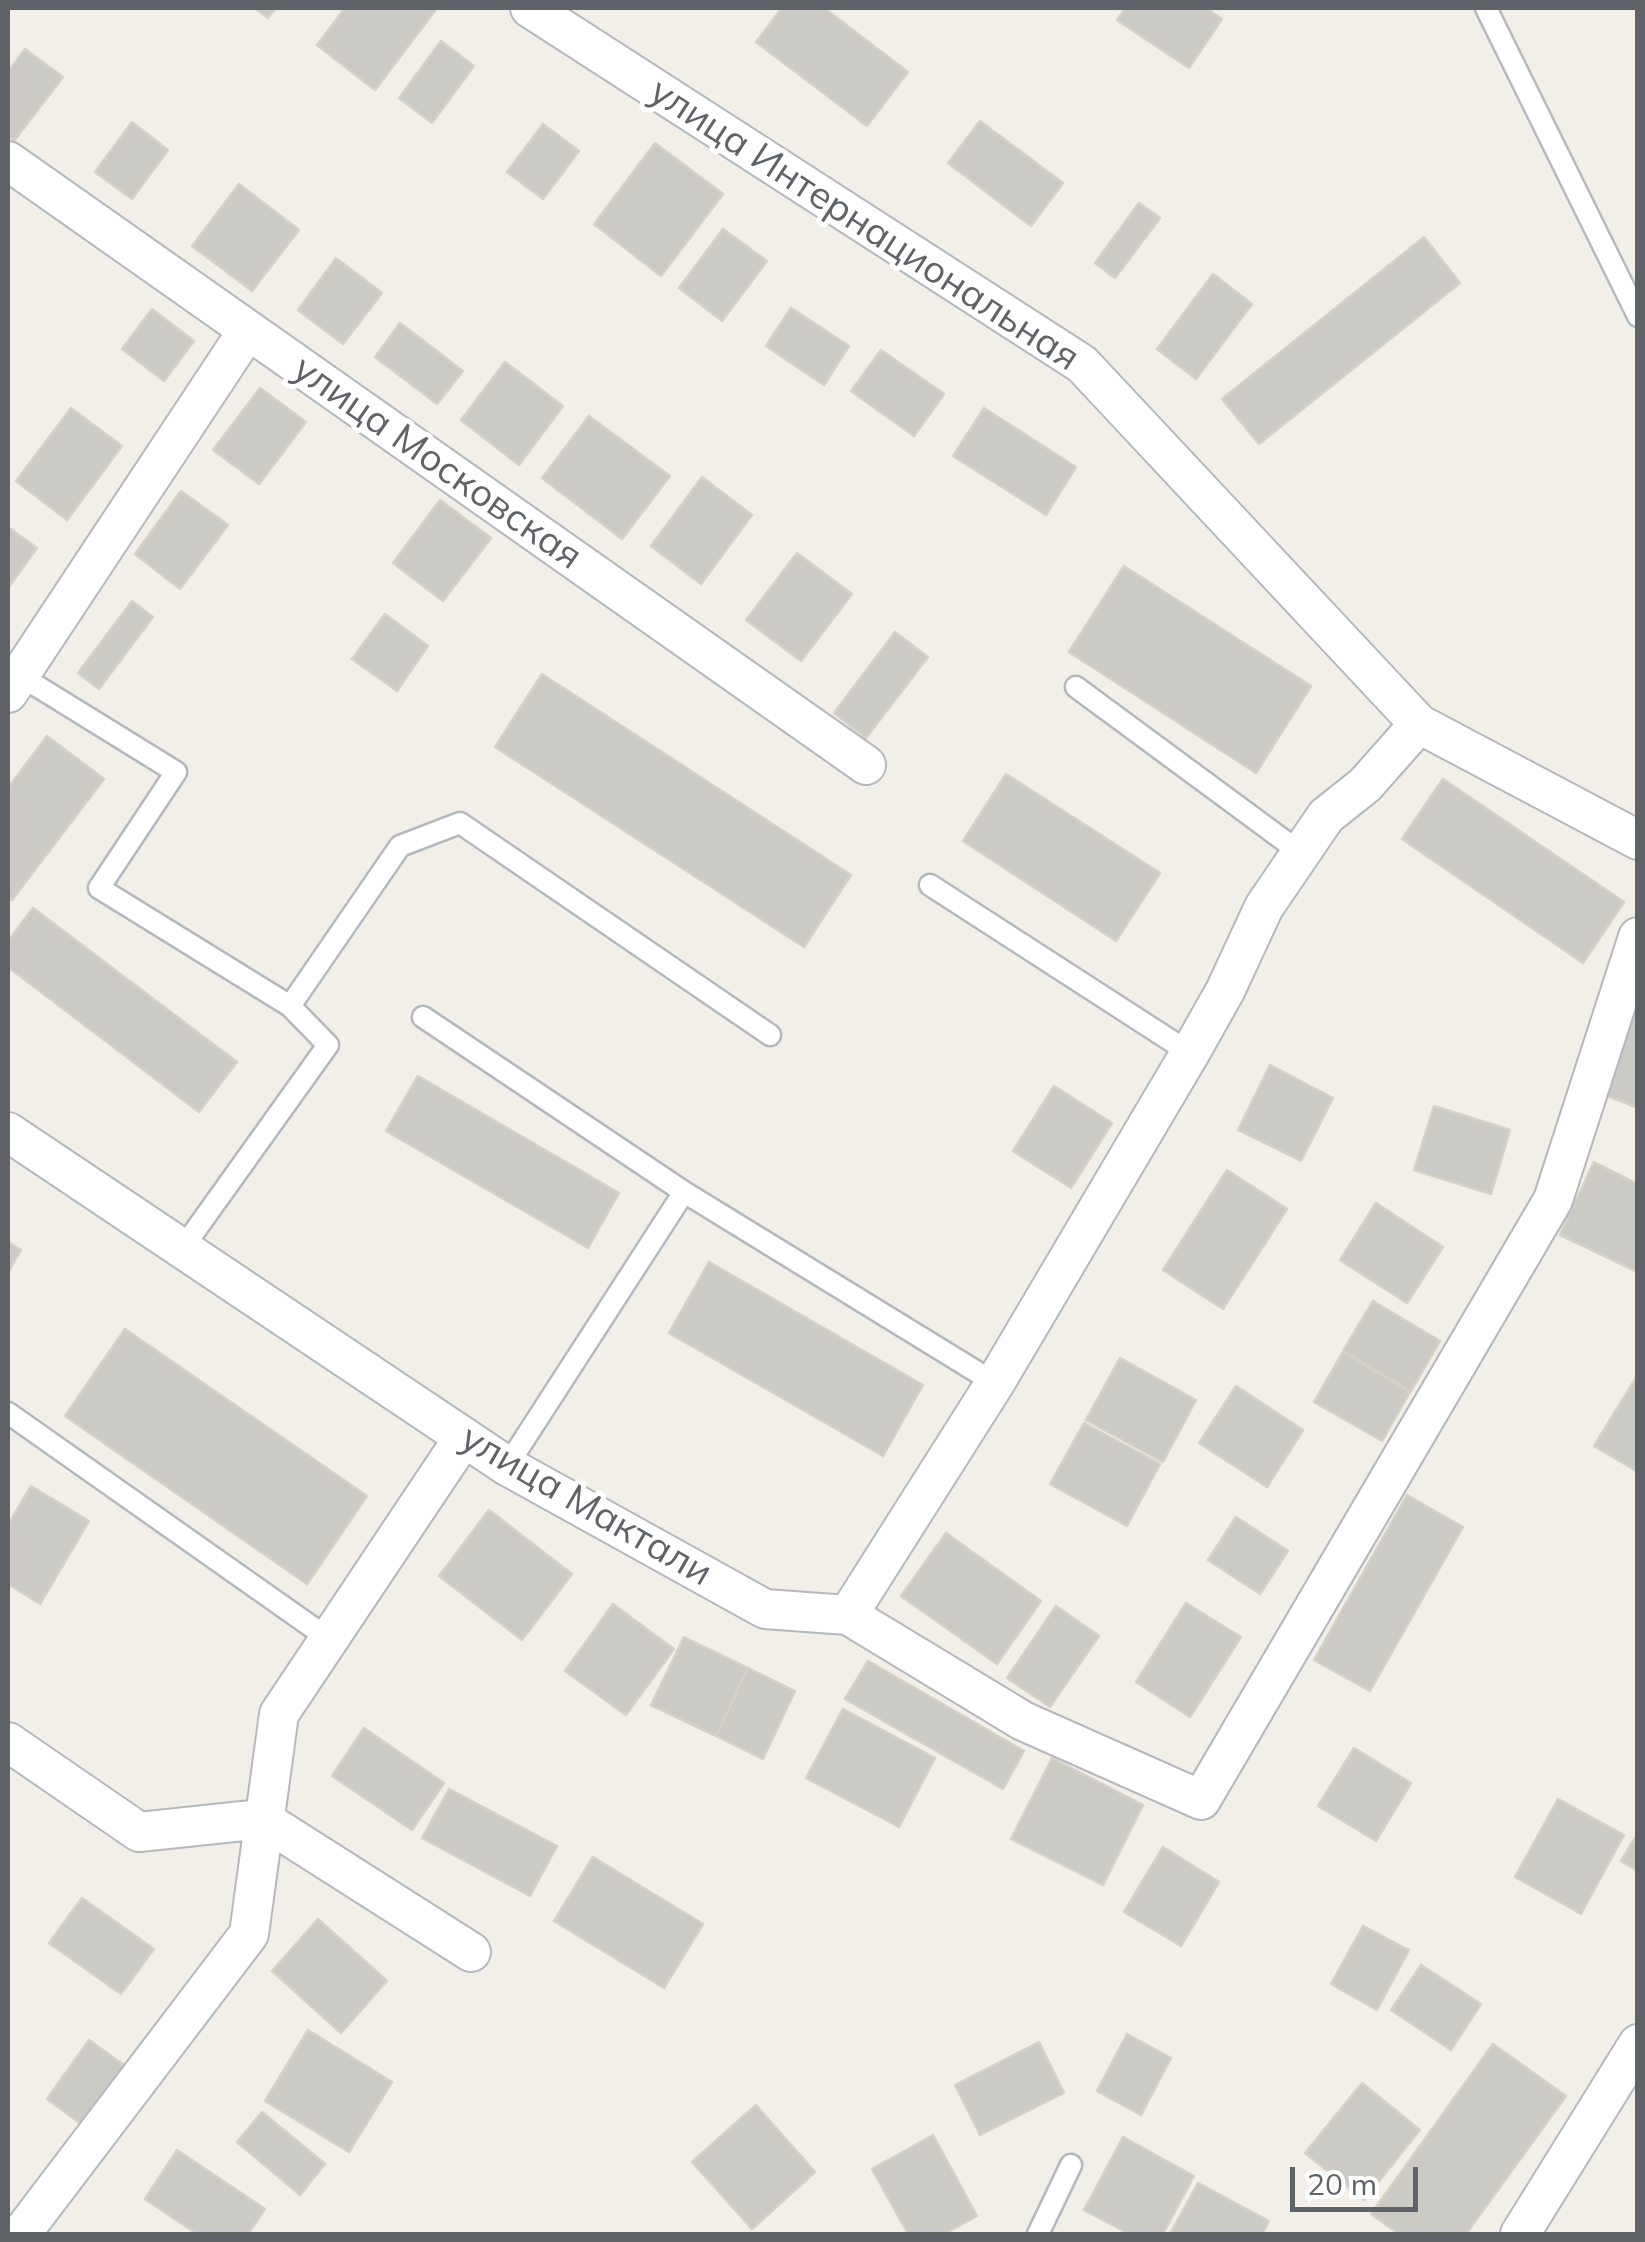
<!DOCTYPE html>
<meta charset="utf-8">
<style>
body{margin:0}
#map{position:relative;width:1645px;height:2242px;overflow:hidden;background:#f1efe8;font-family:Mulish,sans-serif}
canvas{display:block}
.frame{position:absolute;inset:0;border:10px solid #5f6368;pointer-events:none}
.scale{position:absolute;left:1290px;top:2167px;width:128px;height:45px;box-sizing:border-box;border:5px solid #5f6368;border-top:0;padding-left:12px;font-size:30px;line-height:35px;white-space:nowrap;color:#5f6368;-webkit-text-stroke:8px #fff;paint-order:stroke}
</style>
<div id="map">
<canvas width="1645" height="2242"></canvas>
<div class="frame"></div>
<div class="scale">20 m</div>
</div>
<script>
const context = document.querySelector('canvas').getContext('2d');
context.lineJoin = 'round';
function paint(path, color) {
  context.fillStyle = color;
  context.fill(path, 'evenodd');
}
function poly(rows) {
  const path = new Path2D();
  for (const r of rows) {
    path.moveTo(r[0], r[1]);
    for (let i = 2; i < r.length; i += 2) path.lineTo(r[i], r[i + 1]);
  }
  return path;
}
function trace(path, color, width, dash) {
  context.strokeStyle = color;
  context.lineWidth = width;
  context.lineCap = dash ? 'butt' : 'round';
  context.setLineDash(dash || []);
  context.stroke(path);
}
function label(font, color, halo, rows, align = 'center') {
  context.font = font + ' Mulish,sans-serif';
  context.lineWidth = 10;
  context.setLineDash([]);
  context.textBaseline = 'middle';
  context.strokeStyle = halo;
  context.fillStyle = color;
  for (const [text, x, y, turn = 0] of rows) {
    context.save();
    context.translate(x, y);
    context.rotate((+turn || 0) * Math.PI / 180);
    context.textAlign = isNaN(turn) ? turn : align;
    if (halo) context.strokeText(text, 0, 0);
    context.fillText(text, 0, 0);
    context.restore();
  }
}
const building = poly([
 [255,8,276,8,268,18,255,8],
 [345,8,437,8,375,90,317,45,345,8],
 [782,8,824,8,908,72,867,126,756,42,782,8],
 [1126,8,1206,8,1222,19,1189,68,1117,20,1126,8],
 [441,41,474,66,432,123,399,98,441,41],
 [25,49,63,77,14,141,8,136,8,72,25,49],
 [980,121,1063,183,1031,226,948,163,980,121],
 [132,122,168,150,132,199,95,172,132,122],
 [543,124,579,151,543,199,507,172,543,124],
 [655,143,723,194,661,276,594,224,655,143],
 [239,184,299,230,252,291,192,246,239,184],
 [1139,203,1160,218,1115,278,1095,263,1139,203],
 [723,229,767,261,722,321,679,288,723,229],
 [1424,237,1460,283,1259,444,1222,399,1424,237],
 [336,258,382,293,343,344,298,310,336,258],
 [1213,274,1252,304,1196,379,1157,349,1213,274],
 [791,308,849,346,824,385,766,346,791,308],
 [152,309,194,341,164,381,122,349,152,309],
 [400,323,463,371,437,404,375,357,400,323],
 [881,350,944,394,914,436,851,391,881,350],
 [505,362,563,406,519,465,461,420,505,362],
 [260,388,306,422,259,484,213,450,260,388],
 [71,408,122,446,67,520,16,481,71,408],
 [984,408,1076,467,1046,515,953,456,984,408],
 [589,416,670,476,622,539,542,478,589,416],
 [702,477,752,515,701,584,651,546,702,477],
 [181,491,228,525,180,589,135,554,181,491],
 [440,500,491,538,443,601,393,563,440,500],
 [11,529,37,548,8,588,8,534,11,529],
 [797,553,852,594,801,661,746,620,797,553],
 [1124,566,1311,686,1256,773,1069,652,1124,566],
 [132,601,153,617,99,689,78,673,132,601],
 [385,614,428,646,397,691,352,659,385,614],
 [895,632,928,657,866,738,834,713,895,632],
 [542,674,851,875,804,947,495,747,542,674],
 [47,736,104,779,12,900,8,896,8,788,47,736],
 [1006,774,1160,873,1116,941,963,841,1006,774],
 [1443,779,1624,902,1583,963,1402,839,1443,779],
 [33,908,237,1062,199,1112,8,967,8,941,33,908],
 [1638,1003,1638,1108,1600,1093,1638,1003],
 [1270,1065,1333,1098,1301,1161,1238,1130,1270,1065],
 [418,1076,619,1193,588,1248,386,1131,418,1076],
 [1054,1086,1112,1123,1071,1188,1013,1151,1054,1086],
 [1434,1106,1510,1130,1491,1194,1414,1170,1434,1106],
 [1594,1162,1638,1184,1638,1272,1560,1235,1594,1162],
 [1227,1170,1287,1209,1223,1309,1163,1270,1227,1170],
 [1376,1203,1443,1247,1407,1303,1340,1260,1376,1203],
 [8,1242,21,1250,8,1273,8,1242],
 [709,1262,923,1385,883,1456,669,1333,709,1262],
 [1373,1301,1440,1341,1411,1391,1343,1351,1373,1301],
 [125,1329,367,1496,307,1584,65,1416,125,1329],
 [1343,1352,1410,1392,1382,1441,1314,1402,1343,1352],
 [1120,1358,1196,1400,1163,1462,1086,1420,1120,1358],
 [1637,1376,1638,1377,1638,1472,1594,1446,1637,1376],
 [1236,1386,1303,1430,1267,1487,1199,1443,1236,1386],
 [1084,1423,1160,1464,1127,1526,1050,1484,1084,1423],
 [31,1486,89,1521,40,1604,8,1584,8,1525,31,1486],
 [1407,1495,1463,1527,1370,1691,1314,1660,1407,1495],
 [489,1510,572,1574,522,1640,439,1576,489,1510],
 [1236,1517,1288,1551,1260,1594,1208,1560,1236,1517],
 [946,1533,1041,1601,997,1664,901,1596,946,1533],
 [1186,1603,1241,1637,1190,1717,1136,1682,1186,1603],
 [613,1604,674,1649,626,1715,565,1671,613,1604],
 [1056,1606,1099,1636,1050,1707,1007,1678,1056,1606],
 [684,1637,748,1668,716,1736,651,1705,684,1637],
 [868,1661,1024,1751,1003,1789,845,1699,868,1661],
 [748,1668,795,1691,763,1759,716,1736,748,1668],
 [843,1709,935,1758,899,1827,806,1778,843,1709],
 [364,1728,444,1783,412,1830,332,1776,364,1728],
 [1354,1748,1411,1783,1376,1841,1318,1806,1354,1748],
 [1052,1758,1143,1805,1103,1885,1011,1839,1052,1758],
 [449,1789,557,1846,530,1896,422,1838,449,1789],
 [1558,1799,1624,1835,1581,1914,1515,1877,1558,1799],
 [1638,1833,1638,1871,1621,1861,1638,1833],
 [1163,1847,1219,1882,1181,1946,1124,1912,1163,1847],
 [593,1857,703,1924,664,1988,554,1921,593,1857],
 [82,1898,154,1949,121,1994,49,1943,82,1898],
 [318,1919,387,1981,341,2033,272,1971,318,1919],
 [1363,1926,1409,1950,1377,2010,1331,1984,1363,1926],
 [1421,1965,1481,2004,1451,2050,1391,2010,1421,1965],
 [308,2030,392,2082,349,2152,265,2101,308,2030],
 [1127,2034,1171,2058,1141,2115,1097,2091,1127,2034],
 [89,2040,124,2065,81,2124,47,2099,89,2040],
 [1039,2042,1064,2093,980,2135,955,2085,1039,2042],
 [1493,2044,1566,2096,1466,2234,1399,2234,1371,2214,1493,2044],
 [1362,2083,1420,2130,1364,2200,1305,2153,1362,2083],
 [756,2105,815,2172,752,2229,692,2162,756,2105],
 [262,2112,325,2164,300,2195,237,2142,262,2112],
 [933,2135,977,2216,944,2234,908,2234,872,2169,933,2135],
 [1123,2137,1194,2176,1163,2234,1129,2234,1084,2210,1123,2137],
 [177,2150,265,2209,248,2234,197,2234,145,2199,177,2150],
 [1198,2183,1269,2221,1262,2234,1170,2234,1198,2183]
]);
paint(building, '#cccac5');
trace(building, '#d6d1c6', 2.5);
const service = poly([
 [1486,8,1638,316],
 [19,675,176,772,99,888,290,1006,328,1045,182,1249],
 [1076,687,1301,853],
 [930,885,1190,1053],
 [290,1006,400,846,460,823,770,1035],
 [423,1017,684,1192,507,1466],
 [684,1192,995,1383],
 [8,1413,329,1639],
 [1038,2234,1071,2165]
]);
const minor = poly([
 [530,8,1082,364,1419,724,1638,840],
 [8,161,866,765],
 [8,693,248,330],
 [8,1132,507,1466,765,1609,848,1615,1023,1721,1201,1800,1553,1200,1638,937],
 [848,1615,995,1383,1190,1053,1225,991,1264,907,1326,816,1365,785,1419,724],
 [8,1742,139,1832,262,1819,471,1952],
 [21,2234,249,1934,279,1714,464,1437],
 [1520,2234,1638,2044]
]);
trace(service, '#b5b8bc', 25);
trace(minor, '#b5b8bc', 42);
trace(service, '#fff', 20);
trace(minor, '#fff', 38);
label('38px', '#5f6368', '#fff', [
 ["улица Интернациональная",864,225,33],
 ["улица Московская",437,463,35],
 ["улица Мактали",586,1506,30]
]);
</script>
